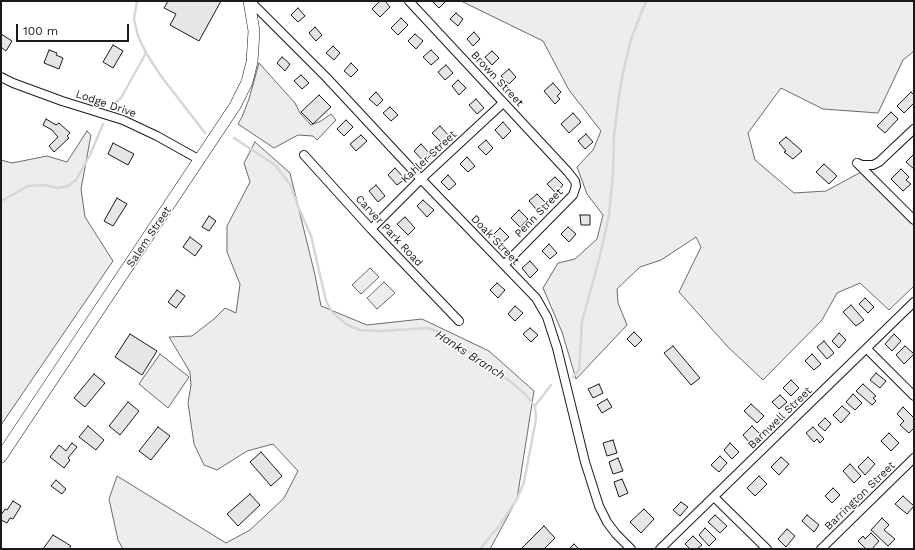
<!DOCTYPE html>
<style>
body{margin:0}
#map{position:relative;width:915px;height:550px;overflow:hidden;background:#fff;font-family:"Work Sans",sans-serif}
canvas{display:block}
.frame{position:absolute;inset:0;border:2px solid #1a1a1a;pointer-events:none}
.scale{position:absolute;left:16px;top:24px;width:113px;height:18px;box-sizing:border-box;border:2px solid #1a1a1a;border-top:0;padding-left:5px;font-size:12px;line-height:14px;white-space:nowrap;color:#1a1a1a;-webkit-text-stroke:3px #fff;paint-order:stroke}
</style>
<div id="map">
<canvas width="915" height="550"></canvas>
<div class="frame"></div>
<div class="scale">100 m</div>
</div>
<script>
const context = document.querySelector('canvas').getContext('2d');
context.lineJoin = 'round';
function paint(path, color) {
  context.fillStyle = color;
  context.fill(path, 'evenodd');
}
function poly(rows) {
  const path = new Path2D();
  for (const r of rows) {
    path.moveTo(r[0], r[1]);
    for (let i = 2; i < r.length; i += 2) path.lineTo(r[i], r[i + 1]);
  }
  return path;
}
function trace(path, color, width, dash) {
  context.strokeStyle = color;
  context.lineWidth = width;
  context.lineCap = dash ? 'butt' : 'round';
  context.setLineDash(dash || []);
  context.stroke(path);
}
function label(font, color, halo, rows, align = 'center') {
  context.font = font + ' "Work Sans",sans-serif';
  context.lineWidth = 3;
  context.setLineDash([]);
  context.textBaseline = 'middle';
  context.strokeStyle = halo;
  context.fillStyle = color;
  for (const [text, x, y, turn = 0] of rows) {
    context.save();
    context.translate(x, y);
    context.rotate((+turn || 0) * Math.PI / 180);
    context.textAlign = isNaN(turn) ? turn : align;
    if (halo) context.strokeText(text, 0, 0);
    context.fillText(text, 0, 0);
    context.restore();
  }
}
const built = poly([
 [461,1,914,1,914,51,903,60,878,113,823,109,781,88,748,133,755,160,794,193,826,191,861,172,914,225,914,286,889,310,860,283,837,293,822,320,763,380,727,346,679,292,701,247,696,237,661,260,640,267,617,289,618,303,627,325,576,379,562,332,543,288,558,263,575,259,597,239,603,215,587,194,577,167,593,150,601,131,569,90,543,41,461,1],
 [259,63,295,103,300,113,311,125,321,121,331,114,336,120,317,140,313,136,298,135,274,148,238,124,242,117,249,99,259,63],
 [87,131,91,135,81,189,85,217,113,261,1,425,1,160,12,163,47,156,67,162,87,131],
 [255,142,290,173,315,275,321,306,367,325,422,319,489,351,534,391,517,499,490,549,123,549,118,540,109,499,117,476,226,543,250,530,284,498,298,471,273,444,247,451,217,470,204,465,194,444,188,403,191,385,190,372,169,337,192,336,214,319,225,308,236,313,240,284,227,252,227,226,250,182,244,163,255,142],
 [370,268,379,277,361,294,352,285,370,268],
 [384,282,395,293,377,309,367,298,384,282],
 [160,354,189,377,168,408,139,384,160,354]
]);
paint(built, '#ededed');
trace(built, '#6a6a6a', 1);
trace(poly([
 [137,1,134,19,138,36,146,53,161,76,205,133],
 [111,107,121,98,146,53],
 [234,138,275,165,290,184,298,206,311,236,326,301,332,312,346,324,360,330,382,331,428,328,439,332,475,356,511,382,524,393,535,406,536,419,524,482,517,499,499,526,480,549],
 [1,201,28,186,44,185,58,188,68,186,76,180,90,155,103,124],
 [573,377,579,370,582,321,600,256,609,215,613,174,614,136,619,95,624,68,631,39,646,1],
 [535,406,551,385]
]), '#d7d7d7', 2.5);
const building = poly([
 [168,1,221,1,199,41,170,25,176,14,164,8,168,1],
 [380,1,385,1,390,7,380,17,372,9,380,1],
 [432,1,446,1,439,8,432,1],
 [298,8,305,16,298,22,291,15,298,8],
 [456,13,463,19,458,26,450,19,456,13],
 [401,18,408,25,398,35,391,28,401,18],
 [315,27,322,35,316,41,309,33,315,27],
 [474,32,480,39,473,46,467,39,474,32],
 [1,34,12,41,6,51,1,47,1,34],
 [415,34,423,41,416,49,408,41,415,34],
 [113,45,123,51,113,68,103,62,113,45],
 [333,46,340,53,334,60,326,53,333,46],
 [49,50,57,53,56,55,63,58,59,69,44,63,49,50],
 [431,50,439,58,431,65,423,57,431,50],
 [492,51,499,58,492,65,485,57,492,51],
 [282,57,290,64,285,71,277,63,282,57],
 [351,63,358,70,351,77,344,71,351,63],
 [446,65,453,73,445,80,438,72,446,65],
 [509,69,516,77,509,84,501,76,509,69],
 [301,75,309,83,302,89,294,81,301,75],
 [458,80,466,88,459,95,452,86,458,80],
 [553,83,561,92,557,96,560,99,555,104,544,91,553,83],
 [376,92,383,100,377,106,369,99,376,92],
 [911,92,914,95,914,103,904,113,897,106,911,92],
 [319,95,331,107,313,124,301,112,319,95],
 [476,99,484,108,477,114,469,105,476,99],
 [390,107,398,115,391,121,383,113,390,107],
 [891,112,898,119,885,133,877,126,891,112],
 [573,113,581,122,569,133,561,124,573,113],
 [46,119,56,125,59,123,70,133,67,136,69,138,54,152,49,146,58,137,52,130,43,125,46,119],
 [346,120,353,127,344,136,337,129,346,120],
 [503,122,511,131,503,139,495,130,503,122],
 [440,126,450,137,443,144,432,133,440,126],
 [586,134,593,142,585,149,578,141,586,134],
 [361,135,367,141,356,151,350,144,361,135],
 [786,137,802,151,793,159,784,152,786,151,779,143,786,137],
 [486,140,493,148,486,155,478,147,486,140],
 [113,143,134,154,128,165,108,154,113,143],
 [421,144,431,155,424,162,414,151,421,144],
 [914,154,914,169,906,162,914,154],
 [467,157,475,166,468,172,460,164,467,157],
 [824,164,837,176,829,184,816,172,824,164],
 [395,168,405,179,397,185,388,175,395,168],
 [901,169,909,177,906,180,911,184,903,191,891,179,901,169],
 [448,175,456,184,449,190,441,182,448,175],
 [555,177,563,185,556,193,547,184,555,177],
 [376,185,385,196,378,202,369,191,376,185],
 [537,194,545,202,537,210,529,201,537,194],
 [117,198,127,204,113,226,104,221,117,198],
 [423,200,434,210,427,217,417,206,423,200],
 [519,210,528,219,520,227,511,218,519,210],
 [580,215,590,215,590,225,581,225,580,215],
 [209,216,216,221,209,231,202,227,209,216],
 [405,217,415,228,408,235,397,224,405,217],
 [568,227,576,234,569,242,561,234,568,227],
 [500,228,509,237,501,244,493,235,500,228],
 [190,237,202,246,195,256,183,247,190,237],
 [549,244,557,253,550,259,542,251,549,244],
 [530,261,538,270,530,278,522,268,530,261],
 [497,283,505,290,498,298,490,290,497,283],
 [177,290,185,296,176,308,168,302,177,290],
 [865,298,874,307,868,313,859,304,865,298],
 [851,305,864,320,856,326,843,312,851,305],
 [515,306,523,313,515,321,508,314,515,306],
 [530,328,538,335,531,342,523,334,530,328],
 [634,332,642,340,635,347,627,339,634,332],
 [839,333,846,340,839,348,832,341,839,333],
 [130,334,157,351,142,375,115,357,130,334],
 [894,334,901,341,892,351,885,344,894,334],
 [824,341,834,353,827,359,817,347,824,341],
 [673,346,700,378,691,385,664,353,673,346],
 [905,346,914,354,904,364,896,355,905,346],
 [812,354,821,364,814,370,805,361,812,354],
 [876,373,886,381,880,388,870,380,876,373],
 [94,374,105,383,85,407,74,398,94,374],
 [791,380,799,388,791,396,783,388,791,380],
 [599,384,603,393,593,398,588,389,599,384],
 [863,384,876,396,873,398,876,401,872,405,856,391,863,384],
 [853,394,862,403,855,410,846,402,853,394],
 [780,395,787,402,779,409,772,402,780,395],
 [607,399,612,407,602,413,597,405,607,399],
 [128,402,139,411,120,435,109,426,128,402],
 [751,404,764,416,757,423,744,411,751,404],
 [842,406,850,413,841,423,833,415,842,406],
 [903,407,914,418,914,428,909,433,900,425,904,421,897,414,903,407],
 [825,418,831,424,825,431,818,425,825,418],
 [88,426,104,440,96,450,79,437,88,426],
 [752,426,760,434,750,443,743,435,752,426],
 [158,427,170,436,151,460,139,451,158,427],
 [813,427,824,439,820,443,817,439,814,442,806,433,813,427],
 [889,433,899,443,891,451,881,441,889,433],
 [613,440,617,453,607,456,603,443,613,440],
 [72,443,77,447,68,458,70,460,64,468,50,457,59,445,66,451,72,443],
 [730,443,739,452,732,459,724,450,730,443],
 [261,452,282,476,271,486,250,462,261,452],
 [720,456,727,463,719,472,711,465,720,456],
 [781,457,789,464,779,475,771,467,781,457],
 [868,457,875,464,865,475,858,467,868,457],
 [618,458,623,471,613,474,609,462,618,458],
 [850,464,861,476,854,483,843,471,850,464],
 [759,476,767,484,755,496,747,488,759,476],
 [622,479,628,493,619,497,614,482,622,479],
 [56,480,66,489,62,494,51,486,56,480],
 [833,488,840,495,832,503,825,496,833,488],
 [250,494,260,505,238,526,227,514,250,494],
 [903,496,914,506,907,514,895,504,903,496],
 [13,501,21,506,13,519,10,518,7,523,1,520,1,515,5,509,7,510,13,501],
 [681,502,688,507,680,516,673,510,681,502],
 [644,509,654,519,641,533,630,522,644,509],
 [715,515,727,526,720,533,708,522,715,515],
 [807,515,819,525,814,532,802,521,807,515],
 [882,518,889,525,884,530,895,539,888,546,871,530,882,518],
 [544,526,555,538,544,549,523,549,522,548,544,526],
 [705,528,716,539,709,546,699,535,705,528],
 [787,529,795,536,786,547,778,539,787,529],
 [871,533,879,541,872,549,866,549,858,541,863,536,865,539,871,533],
 [53,535,71,546,69,549,43,549,53,535],
 [693,536,702,545,697,549,690,549,685,544,693,536],
 [574,544,579,549,569,549,574,544]
]);
paint(building, '#e6e6e6');
trace(building, '#1a1a1a', 1);
const minor = poly([
 [250,1,326,77,421,179,536,298,547,317,557,348,585,462,599,506,607,522,616,534,631,549],
 [409,1,568,172,575,181,576,186,573,195,504,265],
 [1,77,13,83,62,101,123,120,157,136,200,160],
 [304,155,371,229,459,321],
 [857,163,914,220],
 [857,163,862,165,873,165,879,162,914,129],
 [371,229,421,179,503,103],
 [867,349,914,396],
 [714,497,767,549],
 [660,549,914,302],
 [821,549,914,458]
]);
const major = poly([
 [1,457,235,106,247,82,252,62,254,31,249,1]
]);
trace(minor, '#1a1a1a', 10);
trace(major, '#1a1a1a', 12);
trace(minor, '#fff', 8);
trace(major, '#fff', 11);
label('11px', '#1a1a1a', '#fff', [
 ["Brown Street",497,79,47],
 ["Lodge Drive",106,104,19],
 ["Kahler Street",429,157,-43],
 ["Penn Street",539,213,-46],
 ["Carver Park Road",389,231,47],
 ["Salem Street",149,237,-56],
 ["Doak Street",495,240,46],
 ["Barnwell Street",780,418,-44],
 ["Barrington Street",860,496,-44]
]);
label('italic 12px', '#1a1a1a', '#fff', [
 ["Hanks Branch",470,355,33]
]);
</script>
